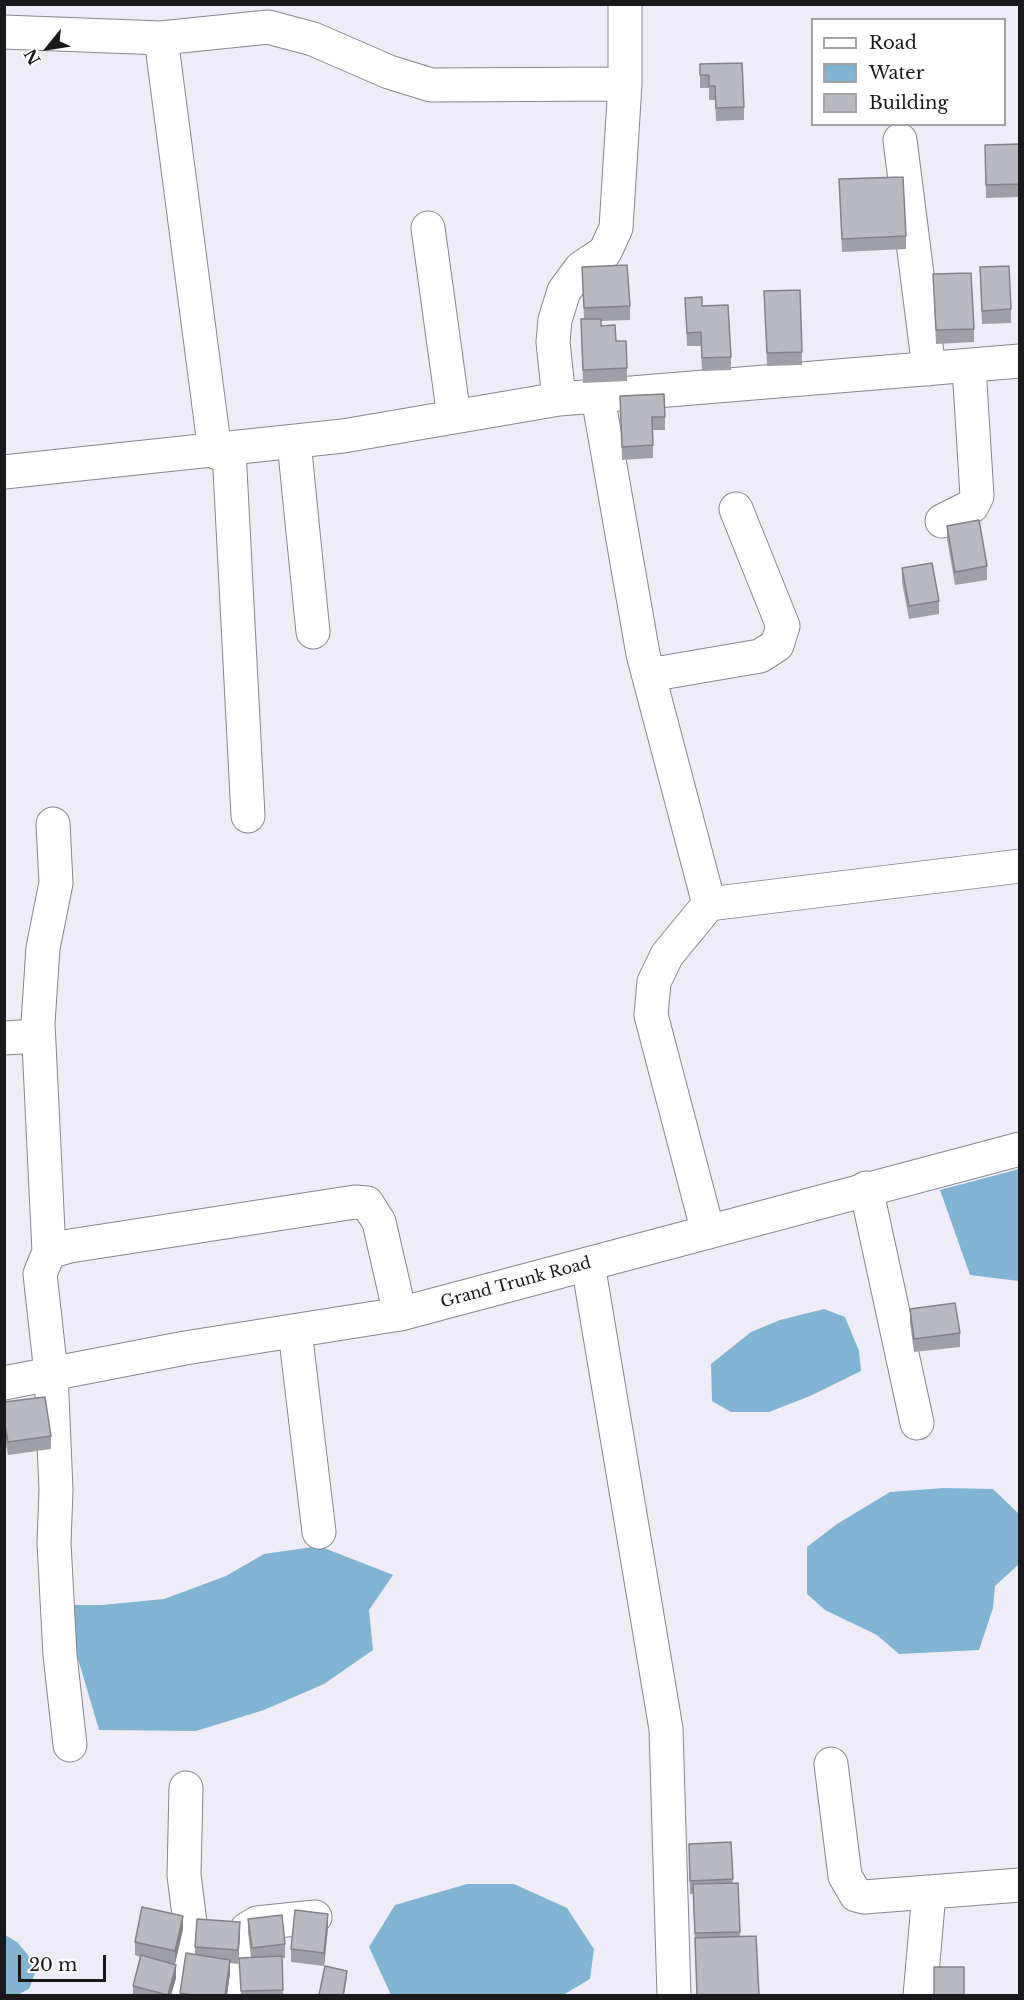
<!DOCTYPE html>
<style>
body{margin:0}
#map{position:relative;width:1024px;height:2000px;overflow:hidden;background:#eeedf7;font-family:"Libre Baskerville",serif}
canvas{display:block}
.frame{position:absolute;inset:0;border:6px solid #19191c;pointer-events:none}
.legend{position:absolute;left:811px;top:18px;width:195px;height:108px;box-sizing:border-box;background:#fff;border:2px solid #a3a3a4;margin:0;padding:8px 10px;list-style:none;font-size:18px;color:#19191c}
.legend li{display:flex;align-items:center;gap:12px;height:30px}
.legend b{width:30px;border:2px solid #a3a3a4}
.north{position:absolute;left:18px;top:18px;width:60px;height:60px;-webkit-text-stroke:4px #fff;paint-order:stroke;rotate:240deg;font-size:16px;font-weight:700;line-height:24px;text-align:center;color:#19191c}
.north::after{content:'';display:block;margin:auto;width:21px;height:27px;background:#19191c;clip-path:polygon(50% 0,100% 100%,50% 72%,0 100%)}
.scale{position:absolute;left:18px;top:1955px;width:88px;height:27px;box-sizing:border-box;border:3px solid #19191c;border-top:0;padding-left:8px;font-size:18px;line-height:21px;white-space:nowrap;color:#19191c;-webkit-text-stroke:4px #fff;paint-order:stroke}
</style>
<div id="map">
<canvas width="1024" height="2000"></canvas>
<div class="frame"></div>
<ul class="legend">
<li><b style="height:8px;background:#fff"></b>Road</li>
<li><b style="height:16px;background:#81b4d3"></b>Water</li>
<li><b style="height:16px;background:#b9b9c2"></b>Building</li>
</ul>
<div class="north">N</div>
<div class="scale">20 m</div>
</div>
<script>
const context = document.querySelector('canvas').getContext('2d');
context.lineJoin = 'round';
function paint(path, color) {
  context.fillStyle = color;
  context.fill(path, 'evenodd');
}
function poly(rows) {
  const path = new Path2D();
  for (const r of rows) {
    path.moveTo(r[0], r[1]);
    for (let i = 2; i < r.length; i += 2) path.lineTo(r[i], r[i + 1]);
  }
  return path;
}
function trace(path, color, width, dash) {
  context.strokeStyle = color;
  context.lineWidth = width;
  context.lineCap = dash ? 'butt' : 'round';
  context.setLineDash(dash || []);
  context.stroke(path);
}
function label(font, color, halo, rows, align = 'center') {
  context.font = font + ' "Libre Baskerville",serif';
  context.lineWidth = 5;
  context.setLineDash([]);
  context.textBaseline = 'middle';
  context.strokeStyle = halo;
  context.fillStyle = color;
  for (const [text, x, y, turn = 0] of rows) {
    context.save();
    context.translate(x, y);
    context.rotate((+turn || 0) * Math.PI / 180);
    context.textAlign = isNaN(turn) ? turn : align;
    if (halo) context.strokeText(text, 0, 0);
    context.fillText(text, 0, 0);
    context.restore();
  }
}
paint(poly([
 [1019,1169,1019,1281,970,1275,940,1190],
 [824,1309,845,1317,859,1351,861,1371,810,1396,769,1412,731,1412,712,1401,711,1364,751,1332,780,1320],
 [944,1488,993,1489,1019,1514,1019,1564,995,1586,993,1608,979,1650,899,1654,877,1635,825,1610,807,1594,807,1547,837,1524,890,1492],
 [319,1546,393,1575,369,1610,373,1650,324,1684,264,1710,196,1731,99,1730,74,1645,66,1605,102,1605,164,1599,226,1576,264,1554],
 [467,1884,514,1884,567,1908,594,1949,590,1979,563,1995,391,1995,369,1947,395,1905],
 [5,1935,17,1942,28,1955,35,1973,29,1989,17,1995,5,1995]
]), '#81b4d3');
const minor = poly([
 [4,32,161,38,268,27,313,39,389,72,431,85,625,84],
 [161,38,215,452],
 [900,140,929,369],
 [428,228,454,417],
 [598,397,643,654,709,904],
 [559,399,553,342,555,320,564,291,581,268,605,252,616,228,625,84,625,4],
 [294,442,313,632],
 [229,450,248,816],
 [4,472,343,436,559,399,1020,361],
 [942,521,972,506,977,496,969,367],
 [649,675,760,656,777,645,783,626,736,509],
 [53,824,56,883,43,948,38,1023,49,1252,40,1274,51,1373,56,1490,54,1543,60,1655,70,1745],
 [4,1038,38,1036],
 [866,1188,917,1423],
 [708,1232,651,1015,654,982,667,955,709,904,1020,866],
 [49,1252,70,1246,355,1202,367,1203,379,1222,400,1314],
 [588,1264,666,1729,674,1996],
 [295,1331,319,1532],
 [831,1764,845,1876,856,1895,864,1897,1020,1885],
 [178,1996,190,1923,184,1875,186,1788],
 [231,1996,247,1929,257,1923,315,1917],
 [920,1996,929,1893]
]);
const major = poly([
 [4,1383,185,1348,400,1314,1020,1149]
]);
trace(minor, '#87868f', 35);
trace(major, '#87868f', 35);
trace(minor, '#fff', 33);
trace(major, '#fff', 33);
paint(poly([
 [700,64,744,107,744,120,716,121,715,100,709,100,709,88,700,88],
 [1020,144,1020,197,986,198,985,145],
 [839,179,906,236,906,249,842,252],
 [582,267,630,306,630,320,601,321,601,326,616,341,627,368,627,381,583,383,581,333,581,319,584,319],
 [980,267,1011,309,1011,323,982,324],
 [933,274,974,329,974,342,936,344],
 [764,291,802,352,802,365,767,366],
 [685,298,702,306,731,357,731,370,702,371,701,346,687,346],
 [620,396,665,417,665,430,653,430,653,458,622,460],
 [947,526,987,566,987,580,955,585,947,539],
 [902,568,939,601,939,614,909,619,902,582],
 [910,1309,960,1333,960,1347,914,1352,910,1323],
 [4,1402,51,1436,51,1449,8,1455,4,1433],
 [731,1842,733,1883,738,1883,740,1936,759,1995,697,1995,693,1894,690,1894,689,1844],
 [248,1919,285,1944,285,1958,282,1958,283,1995,241,1995,239,1958,251,1958,248,1932],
 [328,1927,324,1966,291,1962,291,1949],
 [183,1929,175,1964,176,1978,171,1995,133,1995,133,1986,140,1957,135,1955,135,1942],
 [240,1936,238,1964,230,1963,230,1973,227,1995,180,1995,180,1993,195,1954,195,1947]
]), '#9f9fa7');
paint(poly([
 [328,1914,328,1927,324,1966,324,1953],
 [183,1916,183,1929,175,1964,175,1951],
 [240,1922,240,1936,238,1964,238,1950],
 [230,1960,230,1973,227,1995,225,1995],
 [176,1965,176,1978,171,1995,168,1995],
 [347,1971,347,1977,344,1995,343,1995]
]), '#828288');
const building = poly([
 [742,63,744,107,716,108,715,86,709,86,709,75,700,75,700,64,742,63],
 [1020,144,1020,184,986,185,985,145,1020,144],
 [903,177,906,236,842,239,839,179,903,177],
 [627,265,630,306,584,308,582,267,627,265],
 [1009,266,1011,309,982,311,980,267,1009,266],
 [971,273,974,329,936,330,933,274,971,273],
 [800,290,802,352,767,353,764,291,800,290],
 [702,297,702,306,728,305,731,357,702,358,701,332,687,333,685,298,702,297],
 [581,319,601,319,601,326,615,325,616,341,626,341,627,368,583,370,581,319],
 [664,394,665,417,652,417,653,445,622,447,620,396,664,394],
 [979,520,987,566,955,572,947,526,979,520],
 [932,563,939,601,909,606,902,568,932,563],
 [955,1303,960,1333,914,1339,910,1309,955,1303],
 [45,1397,51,1436,8,1442,4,1420,4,1402,45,1397],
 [731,1842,733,1879,690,1881,689,1844,731,1842],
 [738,1883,740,1932,695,1933,693,1884,738,1883],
 [142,1907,183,1916,175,1951,135,1942,142,1907],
 [295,1910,328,1914,324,1953,291,1949,295,1910],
 [282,1915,285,1944,252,1948,248,1919,282,1915],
 [197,1919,240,1922,238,1950,195,1947,197,1919],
 [756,1936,759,1995,697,1995,695,1938,756,1936],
 [186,1953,230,1960,225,1995,193,1995,180,1993,186,1953],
 [141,1955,176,1965,168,1995,133,1986,141,1955],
 [282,1956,283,1990,241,1991,239,1958,282,1956],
 [325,1966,347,1971,343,1995,319,1995,325,1966],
 [934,1967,964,1967,964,1995,934,1995,934,1967]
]);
paint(building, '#b9b9c2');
trace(building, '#828288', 1.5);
label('16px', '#19191c', '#fff', [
 ["Grand Trunk Road",516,1283,-15]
]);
</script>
